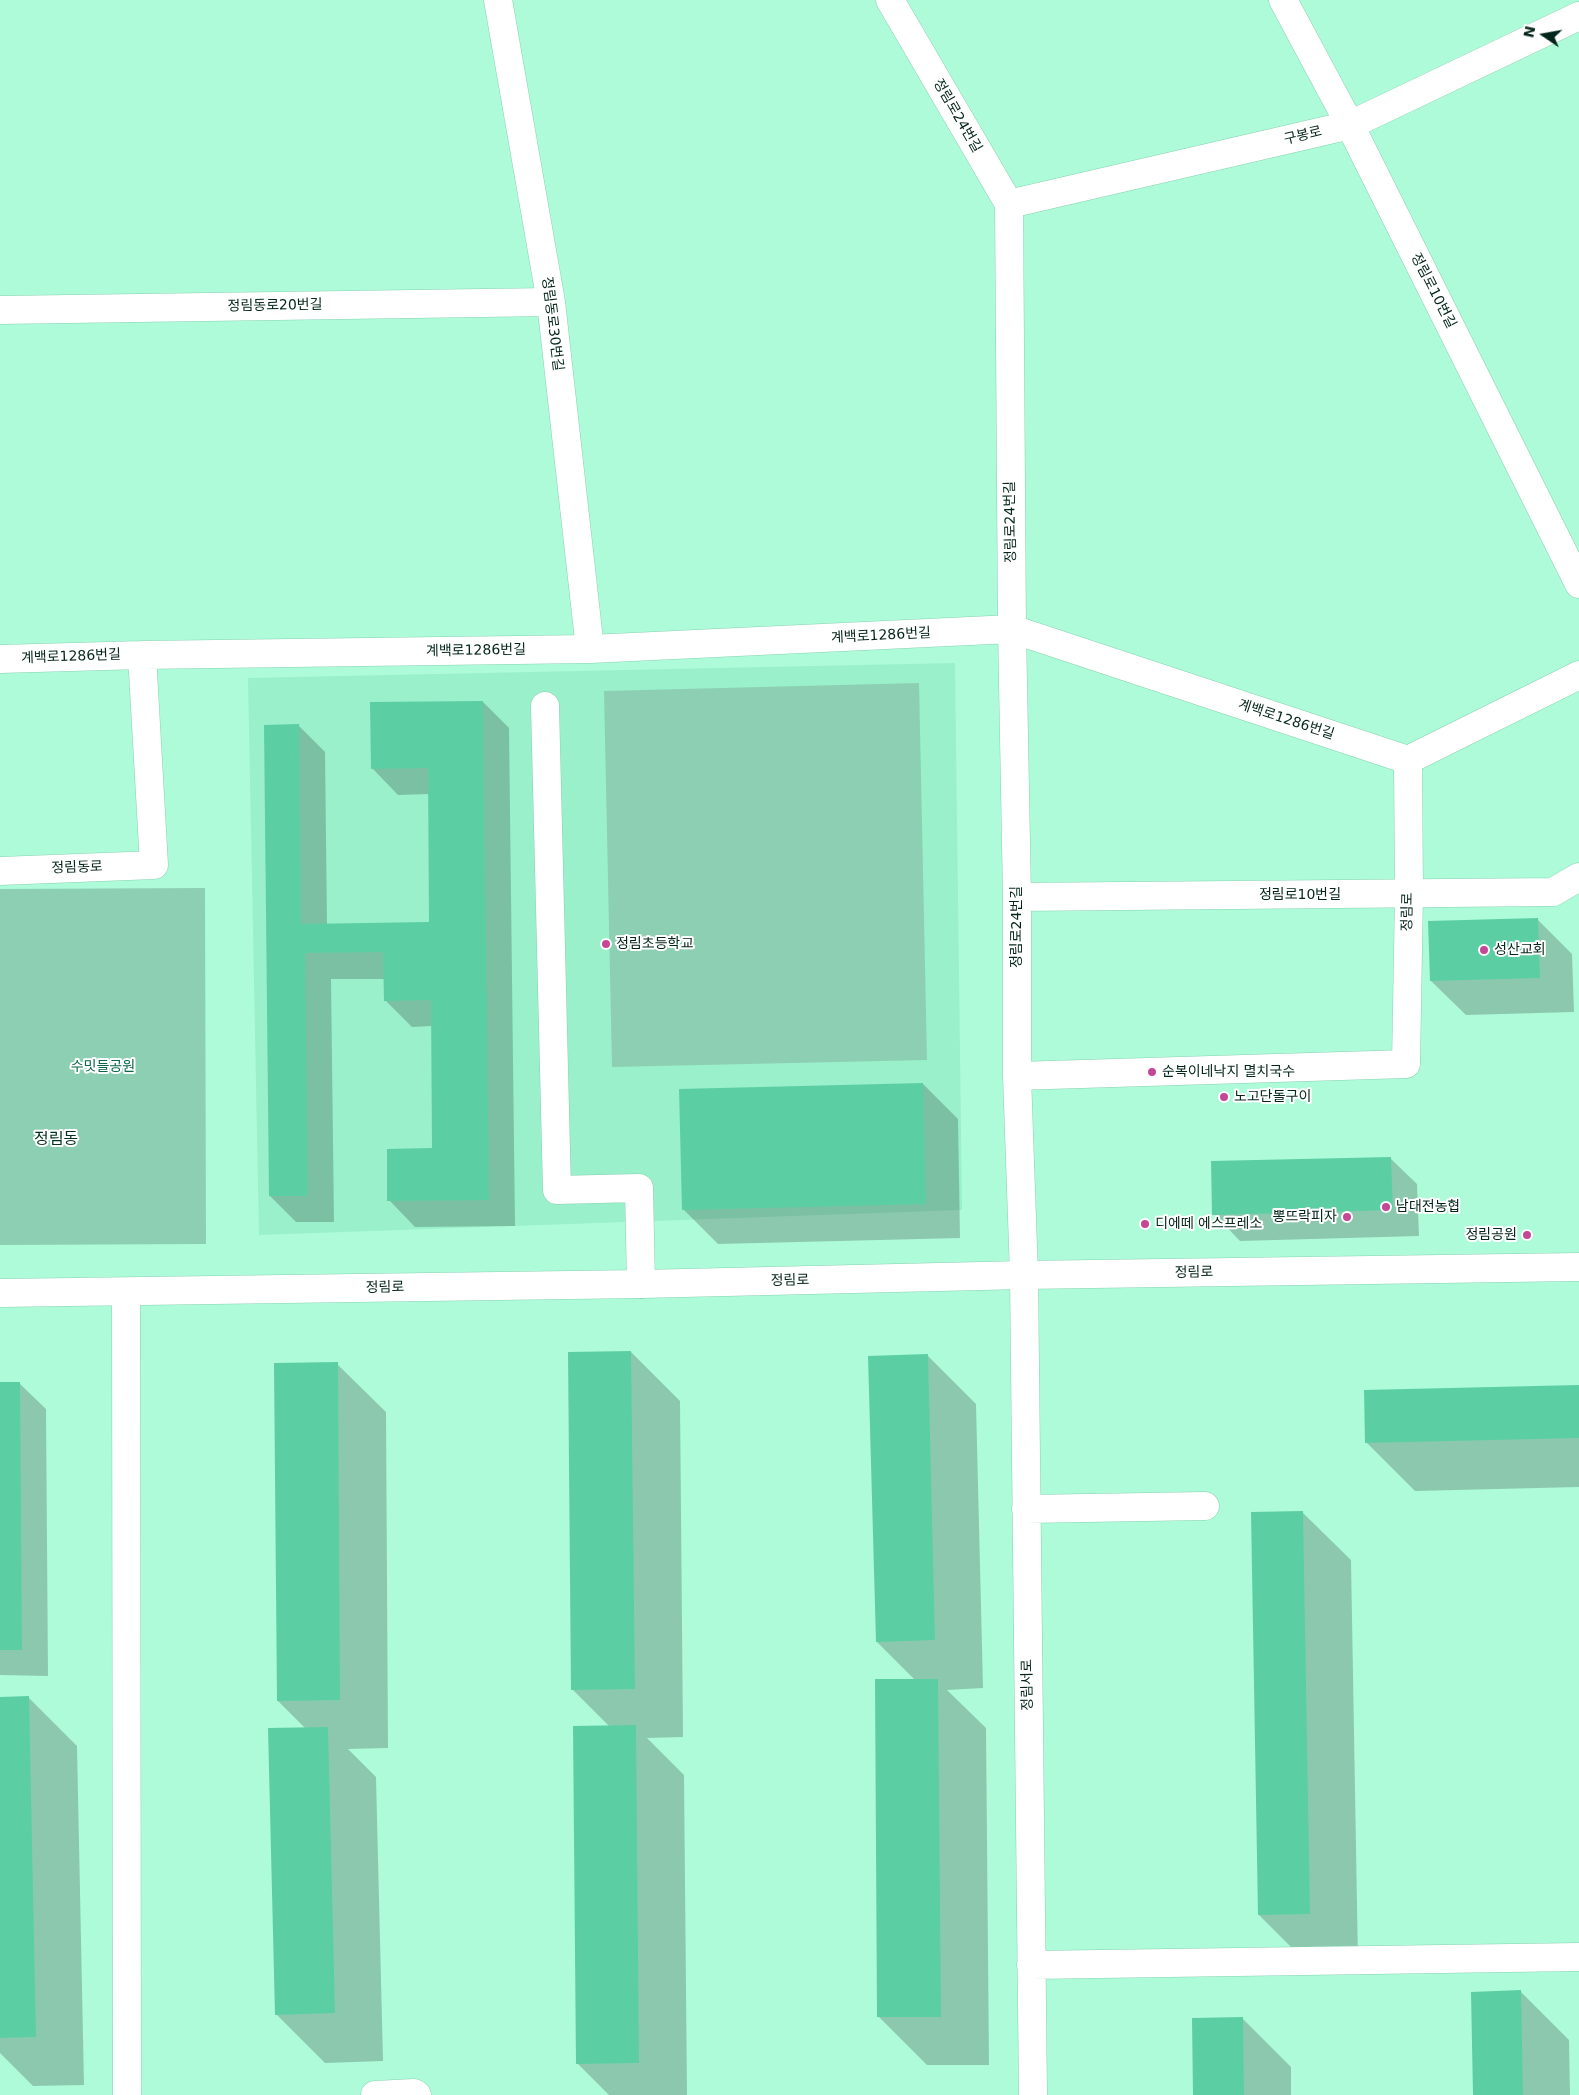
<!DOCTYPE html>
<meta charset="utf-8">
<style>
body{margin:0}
#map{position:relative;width:1579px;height:2095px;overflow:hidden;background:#aefbd9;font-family:"DejaVu Sans",sans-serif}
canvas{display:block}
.north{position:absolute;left:1519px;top:10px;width:50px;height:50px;-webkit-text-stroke:4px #fff;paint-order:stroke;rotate:282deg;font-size:14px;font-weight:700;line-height:20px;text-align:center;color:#042519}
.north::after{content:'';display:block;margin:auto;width:18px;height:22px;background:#042519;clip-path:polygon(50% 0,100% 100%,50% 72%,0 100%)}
</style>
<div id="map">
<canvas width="1579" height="2095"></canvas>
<div class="north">N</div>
</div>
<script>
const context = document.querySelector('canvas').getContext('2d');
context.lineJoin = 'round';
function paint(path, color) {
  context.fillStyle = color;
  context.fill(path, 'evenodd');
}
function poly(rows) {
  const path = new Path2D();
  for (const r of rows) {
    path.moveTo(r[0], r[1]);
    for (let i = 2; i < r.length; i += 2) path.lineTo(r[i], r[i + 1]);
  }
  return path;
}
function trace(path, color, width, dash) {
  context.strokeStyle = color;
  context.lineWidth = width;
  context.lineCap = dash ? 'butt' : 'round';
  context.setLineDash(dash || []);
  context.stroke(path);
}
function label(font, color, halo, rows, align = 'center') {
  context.font = font + ' "DejaVu Sans","Noto Sans KR",sans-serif';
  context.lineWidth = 4;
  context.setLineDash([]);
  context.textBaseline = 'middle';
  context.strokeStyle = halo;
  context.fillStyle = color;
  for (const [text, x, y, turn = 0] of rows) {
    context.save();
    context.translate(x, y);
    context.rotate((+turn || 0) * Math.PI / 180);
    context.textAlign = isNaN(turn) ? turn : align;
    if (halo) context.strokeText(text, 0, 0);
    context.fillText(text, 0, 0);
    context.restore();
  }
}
paint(poly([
 [955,663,962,1210,259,1235,248,678]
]), '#9af0cb');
paint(poly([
 [919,683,927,1060,612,1067,604,691],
 [205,888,206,1244,0,1245,0,889]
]), '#8dcfb2');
paint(poly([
 [483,702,509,728,515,1226,415,1227,389,1200,433,1149,432,1026,412,1027,385,1000,385,979,331,979,334,1222,296,1222,270,1196,298,725,325,752,327,925,431,923,429,794,398,795,372,768],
 [1537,919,1572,954,1574,1012,1466,1015,1431,981],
 [923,1084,958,1119,960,1238,718,1244,683,1209],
 [1390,1158,1417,1184,1419,1236,1240,1241,1214,1214],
 [631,1352,680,1401,683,1737,647,1738,684,1775,687,2095,609,2095,577,2063,610,1727,572,1689],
 [927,1355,976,1404,983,1688,947,1690,986,1728,989,2065,927,2065,879,2017,915,1680,877,1642],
 [337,1364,386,1412,388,1748,348,1749,376,1777,383,2061,325,2063,276,2014,306,1729,278,1701],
 [0,1383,19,1383,46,1409,48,1676,0,1675],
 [1579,1386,1579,1487,1415,1491,1367,1443],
 [1302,1512,1351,1560,1358,1962,1307,1963,1259,1915],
 [0,1698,29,1698,77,1746,84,2085,33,2086,0,2053],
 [1521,1992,1569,2040,1570,2095,1474,2095],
 [1242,2018,1291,2067,1291,2095,1195,2095]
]), '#0003');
paint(poly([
 [483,701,489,1200,387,1201,387,1149,432,1148,431,1000,384,1001,383,952,305,953,308,1196,269,1196,264,725,299,724,301,924,429,922,428,768,371,769,370,702],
 [1538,918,1540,978,1430,981,1428,921],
 [923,1083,926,1204,682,1210,679,1089],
 [1391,1157,1393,1210,1212,1215,1211,1161],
 [631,1351,635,1689,571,1690,568,1352],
 [928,1354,935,1640,876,1642,868,1356],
 [338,1362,340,1700,277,1701,274,1363],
 [0,1382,20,1382,22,1650,0,1650],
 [1579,1385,1579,1438,1365,1443,1364,1390],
 [1303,1511,1310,1914,1258,1915,1251,1512],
 [875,1679,938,1679,941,2017,877,2017],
 [29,1696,36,2037,0,2038,0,1697],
 [636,1725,639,2063,576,2064,573,1726],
 [328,1727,335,2013,275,2015,268,1728],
 [1521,1990,1523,2095,1473,2095,1471,1992],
 [1243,2017,1244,2095,1193,2095,1192,2018]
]), '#5ccea3');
const minor = poly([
 [498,0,551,302,590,649],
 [890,0,1009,204,1012,629,1017,897,1017,1076,1024,1275,1033,2095],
 [1283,0,1350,125,1579,584],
 [1009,204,1350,125,1579,16],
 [0,310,551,302],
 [0,659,142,655,590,649,1012,629,1408,760,1579,675],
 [545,706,557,1190,639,1188,641,1284],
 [0,871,154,865,142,655],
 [1017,897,1553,892,1579,877],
 [1017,1076,1406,1064,1409,894,1408,760],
 [126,1292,127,2095],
 [1026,1509,1205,1506],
 [1031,1965,1579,1957],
 [375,2095,414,2093,417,2095]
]);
const major = poly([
 [0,1293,641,1284,1024,1275,1579,1267]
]);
trace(minor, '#86d1b1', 29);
trace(major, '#86d1b1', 29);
trace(minor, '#fff', 28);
trace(major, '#fff', 28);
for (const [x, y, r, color] of [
 [606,944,5,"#c54897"],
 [1484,950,5,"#c54897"],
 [1152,1072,5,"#c54897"],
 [1224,1097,5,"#c54897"],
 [1386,1207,5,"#c54897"],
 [1347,1217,5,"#c54897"],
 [1145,1224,5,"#c54897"],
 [1527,1235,5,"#c54897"]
]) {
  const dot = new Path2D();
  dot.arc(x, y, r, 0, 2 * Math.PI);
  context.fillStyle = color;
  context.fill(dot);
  trace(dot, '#fff', 2);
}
label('14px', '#042519', '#fff', [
 ["정림로24번길",957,116,60],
 ["구봉로",1303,136,-13],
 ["정림로10번길",1433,291,63],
 ["정림동로20번길",275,306,-1],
 ["정림동로30번길",552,324,83],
 ["정림로24번길",1011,522,-91],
 ["계백로1286번길",881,636,-3],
 ["계백로1286번길",476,651,-1],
 ["계백로1286번길",71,657,-2],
 ["계백로1286번길",1286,720,18],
 ["정림동로",77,868,-2],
 ["정림로10번길",1300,895],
 ["정림로",1408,912,-89],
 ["정림로24번길",1017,927,-90],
 ["정림로",1194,1273,-1],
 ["정림로",790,1281,-1],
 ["정림로",385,1288,-1],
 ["정림서로",1028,1685,-91]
]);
label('14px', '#042519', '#fff', [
 ["정림초등학교",616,944],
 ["성산교회",1494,950],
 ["순복이네낙지 멸치국수",1162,1072],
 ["노고단돌구이",1234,1097],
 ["남대전농협",1396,1207],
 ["뽕뜨락피자",1337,1217,"right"],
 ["디에떼 에스프레소",1155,1224],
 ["정림공원",1517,1235,"right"]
], 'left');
label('14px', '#0b664a', '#fff', [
 ["수밋들공원",103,1067]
]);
label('16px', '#073223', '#fff', [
 ["정림동",56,1140]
]);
</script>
